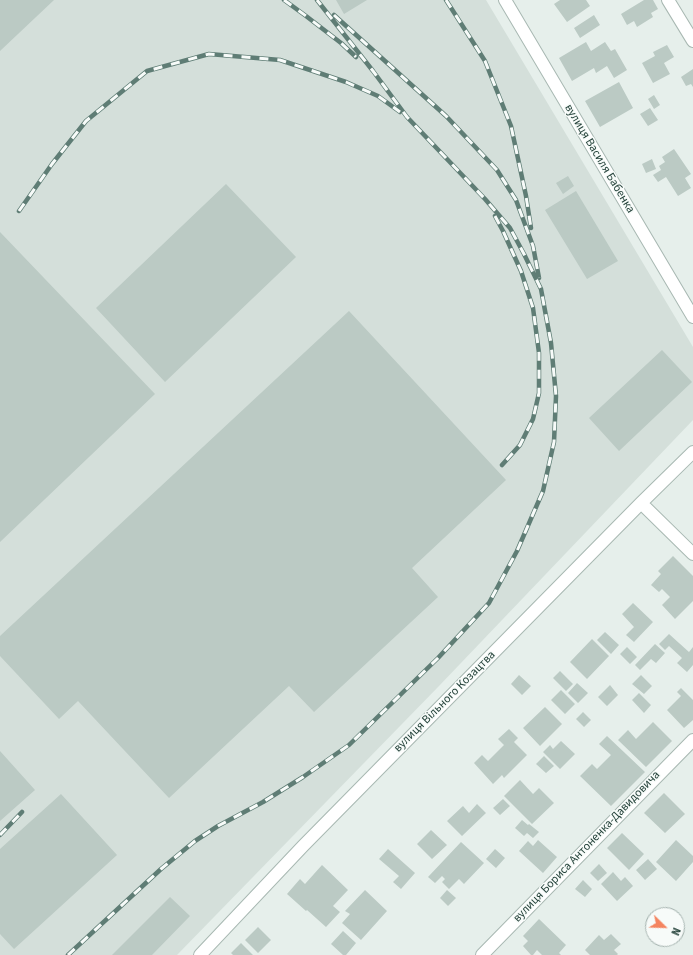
<!DOCTYPE html>
<meta charset="utf-8">
<style>
body{margin:0}
#map{position:relative;width:693px;height:955px;overflow:hidden;background:#e6efeb;font-family:"Source Sans 3",sans-serif}
canvas{display:block}
.north{position:absolute;left:645px;top:907px;width:40px;height:40px;box-sizing:border-box;background:#f7fbf9;border:1px solid #a3b1ad;border-radius:50%;rotate:113deg;font-size:11px;font-weight:700;line-height:16px;text-align:center;color:#24423a}
.north::after{content:'';display:block;margin:auto;width:14px;height:18px;background:#f4845f;clip-path:polygon(50% 0,100% 100%,50% 72%,0 100%)}
</style>
<div id="map">
<canvas width="693" height="955"></canvas>
<div class="north">N</div>
</div>
<script>
const context = document.querySelector('canvas').getContext('2d');
context.lineJoin = 'round';
function paint(path, color) {
  context.fillStyle = color;
  context.fill(path, 'evenodd');
}
function poly(rows) {
  const path = new Path2D();
  for (const r of rows) {
    path.moveTo(r[0], r[1]);
    for (let i = 2; i < r.length; i += 2) path.lineTo(r[i], r[i + 1]);
  }
  return path;
}
function trace(path, color, width, dash) {
  context.strokeStyle = color;
  context.lineWidth = width;
  context.lineCap = dash ? 'butt' : 'round';
  context.setLineDash(dash || []);
  context.stroke(path);
}
function label(font, color, halo, rows, align = 'center') {
  context.font = font + ' "Source Sans 3",sans-serif';
  context.lineWidth = 3;
  context.setLineDash([]);
  context.textBaseline = 'middle';
  context.strokeStyle = halo;
  context.fillStyle = color;
  for (const [text, x, y, turn = 0] of rows) {
    context.save();
    context.translate(x, y);
    context.rotate((+turn || 0) * Math.PI / 180);
    context.textAlign = isNaN(turn) ? turn : align;
    if (halo) context.strokeText(text, 0, 0);
    context.fillText(text, 0, 0);
    context.restore();
  }
}
paint(poly([
 [0,0,486,0,693,347,693,420,439,686,177,955,0,955]
]), '#d4dfda');
paint(poly([
 [0,0,54,0,0,51],
 [336,0,367,0,344,14],
 [560,0,586,0,590,6,567,22,554,4],
 [644,0,653,0,658,9,651,13,653,17,637,27,634,21,627,25,621,14],
 [594,15,600,25,580,38,574,28],
 [586,42,591,51,605,42,611,51,615,49,627,70,614,78,607,66,596,73,594,68,572,81,559,58],
 [667,45,674,57,664,63,670,74,653,83,642,63,655,56,653,52],
 [693,69,693,87,691,84,686,86,681,77],
 [619,82,633,108,600,127,585,101],
 [654,95,660,105,654,109,648,99],
 [650,108,658,120,648,126,640,114],
 [674,149,691,174,685,178,691,188,678,196,666,177,658,182,653,175,661,170,659,166,665,162,662,157],
 [652,159,656,169,646,173,642,164],
 [568,176,574,186,563,194,556,183],
 [226,184,296,257,165,382,96,308],
 [576,191,618,261,587,279,545,210],
 [0,232,155,394,0,542],
 [349,311,506,480,412,568,438,597,314,712,289,686,169,798,78,701,59,719,0,656,0,636],
 [662,350,692,382,619,451,589,418],
 [673,556,693,576,693,601,675,619,662,605,670,597,662,589,659,592,651,585,661,574,658,571],
 [633,603,653,622,634,642,626,635,634,627,622,614],
 [605,632,619,645,611,654,597,640],
 [669,634,689,652,693,647,693,665,687,672,677,663,682,658,669,646,665,650,659,644],
 [592,639,609,656,587,679,570,662],
 [655,644,665,653,656,663,651,659,640,670,635,665],
 [627,647,637,657,630,664,620,654],
 [560,671,573,684,566,691,553,678],
 [519,675,531,686,522,695,511,684],
 [641,675,652,686,644,694,632,684],
 [577,683,588,693,578,703,568,693],
 [610,685,618,695,607,706,598,697],
 [681,688,693,700,693,720,684,728,667,710,681,696,677,692],
 [561,690,575,704,565,714,551,700],
 [639,693,651,705,644,713,632,700],
 [545,707,562,724,540,746,523,728],
 [583,712,591,720,584,727,576,719],
 [653,722,672,741,646,767,618,740,628,730,636,739],
 [509,729,518,738,514,742,527,755,504,778,502,775,493,784,474,763,482,755,488,761,504,745,498,739],
 [607,736,645,772,611,806,580,776,592,764,597,769,611,755,599,744],
 [561,741,575,754,560,769,543,752,550,745,553,749],
 [0,751,35,790,0,821],
 [544,756,554,766,546,773,536,764],
 [520,780,533,794,539,788,554,803,532,824,504,796],
 [664,793,685,814,665,833,644,813],
 [61,794,117,855,14,949,0,934,0,849],
 [503,799,510,806,500,815,493,808],
 [477,804,486,813,462,836,447,821,463,806,469,813],
 [522,820,528,825,529,824,539,832,533,838,527,833,524,836,515,828],
 [431,830,447,845,432,859,417,844],
 [622,833,644,854,629,870,607,848],
 [538,840,557,857,543,873,519,851,528,841,533,846],
 [676,840,693,856,693,862,676,881,656,862],
 [461,842,484,863,464,884,459,879,449,889,442,882,445,879,442,876,435,883,428,877],
 [388,849,415,873,401,889,393,882,399,876,379,859],
 [495,849,505,858,496,868,486,859],
 [648,859,657,869,645,880,636,870],
 [599,864,607,873,598,881,590,873],
 [322,865,348,890,333,906,340,912,326,927,307,910,306,911,287,894,300,879,305,884],
 [613,872,621,881,625,877,633,886,617,901,601,884],
 [583,880,592,889,585,897,575,889],
 [365,890,387,911,361,940,342,923,350,914,345,911],
 [447,890,456,898,448,906,440,898],
 [170,897,190,916,152,955,112,955],
 [539,919,566,945,559,953,561,955,542,955,537,950,533,955,531,955,523,946,528,941,523,936],
 [258,927,271,940,258,953,245,940],
 [343,931,356,943,346,955,343,955,331,944],
 [611,934,621,944,614,950,618,954,617,955,590,955,585,950,599,935,604,940],
 [241,943,253,955,233,955,231,953]
]), '#bbcac4');
const street = poly([
 [505,0,693,317],
 [668,0,693,41],
 [641,503,693,554],
 [200,955,303,846,641,503,693,452],
 [482,955,693,740]
]);
trace(street, '#a8b8b2', 14);
trace(street, '#fff', 12);
const rail = poly([
 [284,0,306,16,341,43,356,57],
 [446,0,485,61,511,126,526,196,531,228],
 [334,15,446,116,497,170,516,200,533,246,539,278],
 [19,211,52,164,86,121,147,71,209,54,280,60,346,82,378,96,400,112],
 [495,216,503,231,521,271,533,308,539,353,539,393,533,419,520,445,502,465],
 [0,835,22,812],
 [68,955,161,869,195,841,218,826,263,802,303,777,349,745,438,658,489,603,517,551,543,491,554,442,556,396,551,343,541,289,524,254,510,228,485,199,407,117,373,71,317,0]
]);
trace(rail, '#5f7d75', 4.5);
trace(rail, '#f7fbf9', 3, [9]);
label('12px', '#24423a', '#f7fbf9', [
 ["вулиця Василя Бабенка",599,159,59],
 ["вулиця Вільного Козацтва",445,702,-45],
 ["вулиця Бориса Антоненка-Давидовича",587,847,-46]
]);
</script>
